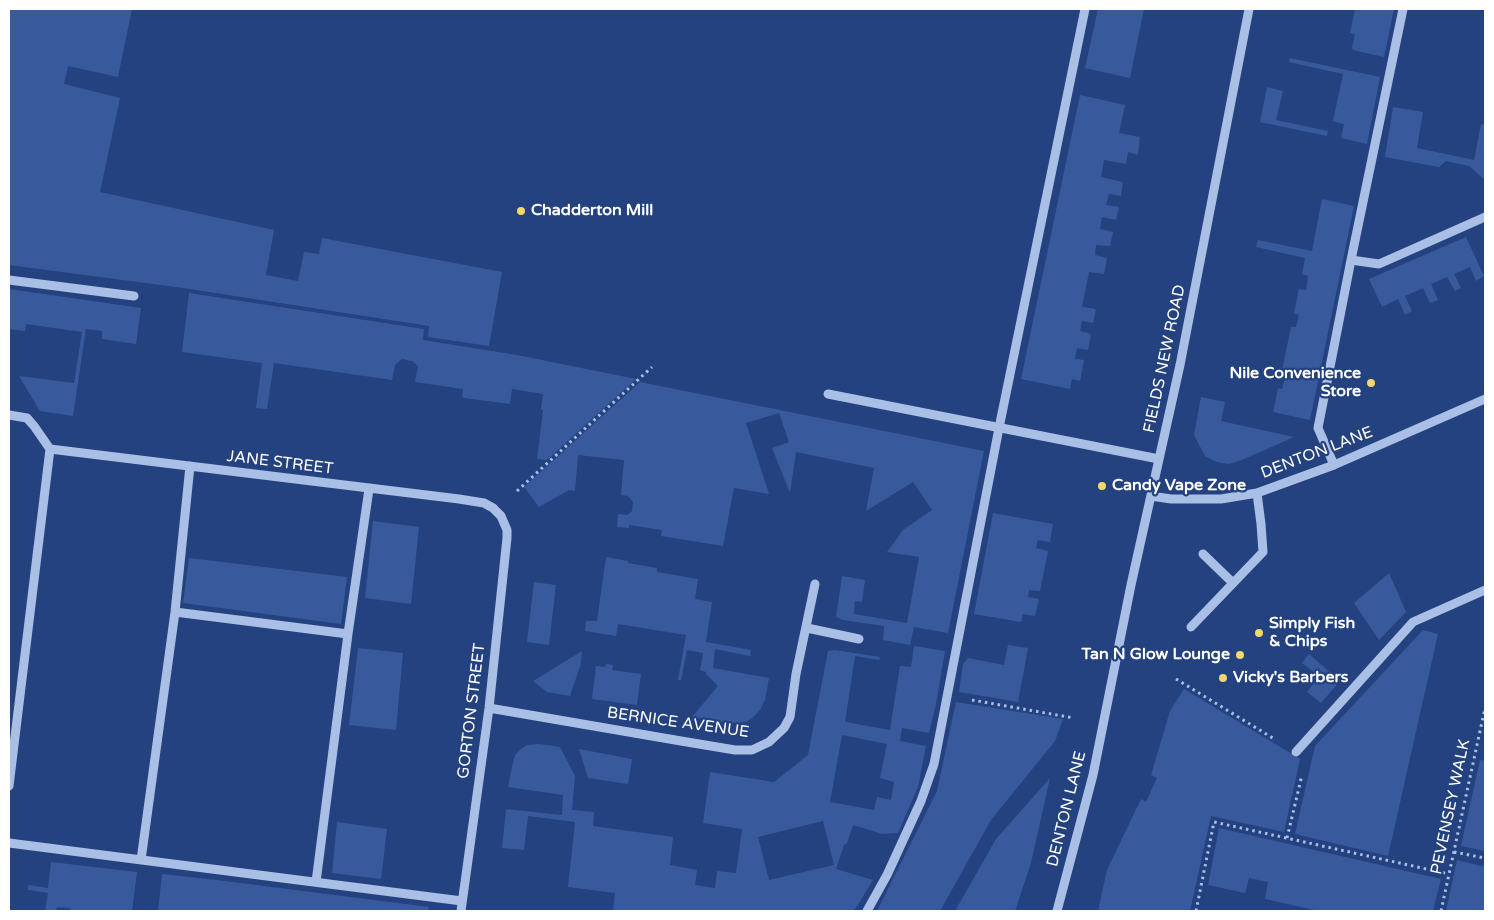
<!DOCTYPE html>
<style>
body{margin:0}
#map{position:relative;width:1494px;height:920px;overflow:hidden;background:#24427f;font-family:"Varela Round",sans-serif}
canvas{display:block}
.frame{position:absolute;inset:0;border:10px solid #fff;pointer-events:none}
</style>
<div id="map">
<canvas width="1494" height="920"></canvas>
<div class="frame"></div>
</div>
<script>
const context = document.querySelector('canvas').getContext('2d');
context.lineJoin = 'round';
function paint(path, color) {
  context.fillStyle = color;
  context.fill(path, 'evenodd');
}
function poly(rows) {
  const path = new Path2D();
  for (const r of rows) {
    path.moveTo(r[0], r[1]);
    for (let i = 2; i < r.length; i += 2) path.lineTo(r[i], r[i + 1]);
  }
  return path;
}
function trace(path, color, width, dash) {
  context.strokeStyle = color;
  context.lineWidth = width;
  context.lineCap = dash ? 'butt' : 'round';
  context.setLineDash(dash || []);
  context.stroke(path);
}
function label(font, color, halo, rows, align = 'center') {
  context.font = font + ' "Varela Round",sans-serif';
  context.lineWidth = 4.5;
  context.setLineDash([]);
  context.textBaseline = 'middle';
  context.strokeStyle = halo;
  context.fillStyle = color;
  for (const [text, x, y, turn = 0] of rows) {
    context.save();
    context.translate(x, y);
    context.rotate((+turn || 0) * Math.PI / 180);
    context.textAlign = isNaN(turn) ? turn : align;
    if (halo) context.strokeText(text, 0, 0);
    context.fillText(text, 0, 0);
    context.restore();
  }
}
paint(poly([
 [9,9,132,9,118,77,68,66,64,84,120,98,100,192,274,230,266,275,298,281,304,252,319,254,322,238,502,272,489,346,428,337,429,326,183,288,9,265],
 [1098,9,1144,9,1130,78,1085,68],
 [1355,9,1394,9,1384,57,1353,50,1352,48,1355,34,1350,33],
 [1290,58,1380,77,1367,144,1341,138,1344,124,1333,121,1343,74,1289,62],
 [1267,87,1283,91,1276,120,1328,131,1327,136,1260,122],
 [1080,95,1125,105,1119,133,1140,137,1138,155,1128,152,1126,164,1104,160,1101,177,1123,182,1121,196,1109,194,1106,205,1119,207,1116,220,1102,217,1100,229,1113,232,1110,246,1096,245,1095,255,1107,258,1104,274,1089,272,1082,307,1096,309,1093,323,1082,321,1080,331,1091,334,1088,350,1077,348,1075,359,1084,360,1080,381,1072,379,1070,389,1021,379],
 [1393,107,1423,112,1417,148,1474,160,1481,124,1485,125,1485,180,1469,166,1446,161,1439,167,1385,157],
 [1322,199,1354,206,1310,420,1273,412,1278,388,1282,389,1285,377,1281,375,1291,327,1296,327,1299,315,1294,313,1299,289,1306,290,1308,276,1302,274,1305,258,1256,247,1258,240,1312,251],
 [1466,237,1484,276,1476,281,1470,267,1454,274,1461,288,1455,291,1447,277,1431,284,1438,300,1430,303,1423,288,1405,296,1412,311,1405,315,1398,299,1382,307,1369,279],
 [9,289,141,308,136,344,102,339,102,331,86,329,73,416,40,411,19,376,74,383,82,332,26,324,25,331,9,329],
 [189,293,424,329,423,340,517,355,636,379,547,460,537,459,543,410,541,409,543,394,512,389,510,404,464,398,462,397,463,389,415,382,418,366,412,361,402,359,395,365,392,380,274,363,267,409,256,408,262,363,182,352],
 [640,382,984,451,948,633,914,627,910,645,883,640,884,626,843,620,836,617,842,576,865,580,862,602,855,601,854,614,907,623,919,557,887,552,903,530,932,510,913,482,866,511,874,468,796,452,790,493,772,448,789,442,779,413,746,423,769,494,734,488,723,546,661,536,662,530,629,525,629,528,617,527,618,514,627,515,632,511,633,502,628,496,621,495,624,460,578,455,575,491,569,490,539,507,524,487],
 [1201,397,1225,402,1221,421,1294,437,1242,460,1229,464,1216,462,1205,456,1194,435],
 [993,513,1053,524,1050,542,1038,540,1036,548,1048,551,1040,591,1029,590,1028,597,1039,599,1035,616,1023,614,1021,622,974,614],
 [373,521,419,527,411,604,365,598],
 [606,557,628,561,628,563,657,568,657,572,698,579,695,599,712,602,706,642,751,650,750,656,715,649,713,668,769,678,765,700,760,710,752,718,746,722,733,723,692,717,718,686,706,674,706,672,700,670,703,653,687,650,681,680,678,680,686,635,618,624,616,636,585,631,586,621,597,621],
 [189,558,347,577,341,624,183,603],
 [1389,573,1406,612,1379,640,1354,603],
 [534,582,556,585,549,645,527,642],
 [1423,630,1438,634,1388,856,1295,834,1315,746],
 [1008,645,1028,648,1018,702,959,692,963,664,968,658,1004,665],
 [914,646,945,651,936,704,929,733,902,728,900,741,926,746,918,787,898,833,882,834,853,825,847,843,844,845,836,869,873,880,854,911,613,911,615,893,568,887,575,822,528,816,524,850,502,848,506,809,562,815,563,795,508,787,512,767,515,755,521,749,527,745,539,744,560,747,575,776,572,810,594,812,593,826,673,837,670,865,697,870,695,885,715,888,717,871,736,873,742,829,703,823,710,772,774,782,808,755,828,651,835,650,880,657,879,660,855,656,845,722,890,730,900,666,911,667],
 [842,735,887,744,880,778,894,782,891,800,877,797,874,810,830,802],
 [823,821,834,865,769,880,758,837],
 [358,648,403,653,396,730,349,725],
 [582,651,581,663,570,696,547,692,533,681],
 [1309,654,1340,681,1321,703,1307,692,1319,676,1302,663],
 [606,664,613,665,612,670,641,674,637,705,592,699,596,666,605,667],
 [1184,689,1300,759,1284,832,1211,816,1190,911,1098,911,1107,870,1141,799,1146,802,1157,778,1151,775,1170,711],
 [956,702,1063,719,1055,741,991,820,940,911,877,911,937,791],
 [579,749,632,759,628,784,588,778],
 [1480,760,1485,761,1485,851,1461,846],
 [1050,778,1031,863,1015,911,955,911,996,839],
 [337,822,387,829,381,879,332,873],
 [1219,828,1441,879,1433,911,1319,911,1265,899,1268,882,1249,878,1245,893,1208,885],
 [1457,860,1485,867,1485,911,1446,911],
 [51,862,137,872,132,911,94,911,82,910,81,911,70,911,70,908,57,907,56,911,45,911,48,893,28,890,28,885,48,888],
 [162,874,217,880,429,907,428,911,158,911]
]), '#385a9c');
trace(poly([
 [517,491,652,367],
 [1176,679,1276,740],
 [972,700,1074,718],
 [1287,838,1302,775],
 [1454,852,1485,858],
 [1196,911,1214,822,1449,874],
 [1441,911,1485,708]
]), '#aabfe6', 3, [2.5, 4]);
trace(poly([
 [1351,260,1379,264,1485,217],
 [9,280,134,296],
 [828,394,1159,459],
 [9,415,27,418,34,426,50,449],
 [50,449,459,499,484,503,493,508,501,516,507,530,507,538,489,708,461,911],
 [1334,465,1318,428,1351,260,1403,9],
 [1151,496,1171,499,1221,499,1257,493,1334,465,1485,399],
 [1203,554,1233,583],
 [175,612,348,634],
 [1191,627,1263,552,1261,524,1257,493],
 [807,628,859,639],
 [489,708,681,741,735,750,752,750,769,742,784,728,790,717,796,674,815,584],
 [1296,752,1413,622,1485,590],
 [9,786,50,449],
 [9,843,462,901],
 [141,860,175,612,190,466],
 [316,882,348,634,369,489],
 [867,911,887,875,921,801,934,764,999,428,1085,9],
 [1057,911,1093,775,1131,585,1180,365,1249,9]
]), '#aabfe6', 9);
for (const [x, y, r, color] of [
 [521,211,5,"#f0d86e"],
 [1371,383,5,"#f0d86e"],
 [1102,486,5,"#f0d86e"],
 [1259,633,5,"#f0d86e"],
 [1240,655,5,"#f0d86e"],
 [1223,678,5,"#f0d86e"]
]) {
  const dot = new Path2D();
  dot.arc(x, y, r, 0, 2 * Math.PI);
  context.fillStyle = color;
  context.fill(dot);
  trace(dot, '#24427f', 2);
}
label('bold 16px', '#fff', '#24427f', [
 ["Chadderton Mill",531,211],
 ["Nile Convenience",1361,374,"right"],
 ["Store",1361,392,"right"],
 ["Candy Vape Zone",1112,486],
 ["Simply Fish",1269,624],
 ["& Chips",1269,642],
 ["Tan N Glow Lounge",1230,655,"right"],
 ["Vicky's Barbers",1233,678]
], 'left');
label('16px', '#fff', '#24427f', [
 ["FIELDS NEW ROAD",1165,359,-78],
 ["DENTON LANE",1317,453,-21],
 ["JANE STREET",280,463,7],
 ["GORTON STREET",472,711,-83],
 ["BERNICE AVENUE",678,723,8],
 ["PEVENSEY WALK",1451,807,-78],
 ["DENTON LANE",1067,809,-76]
]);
</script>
